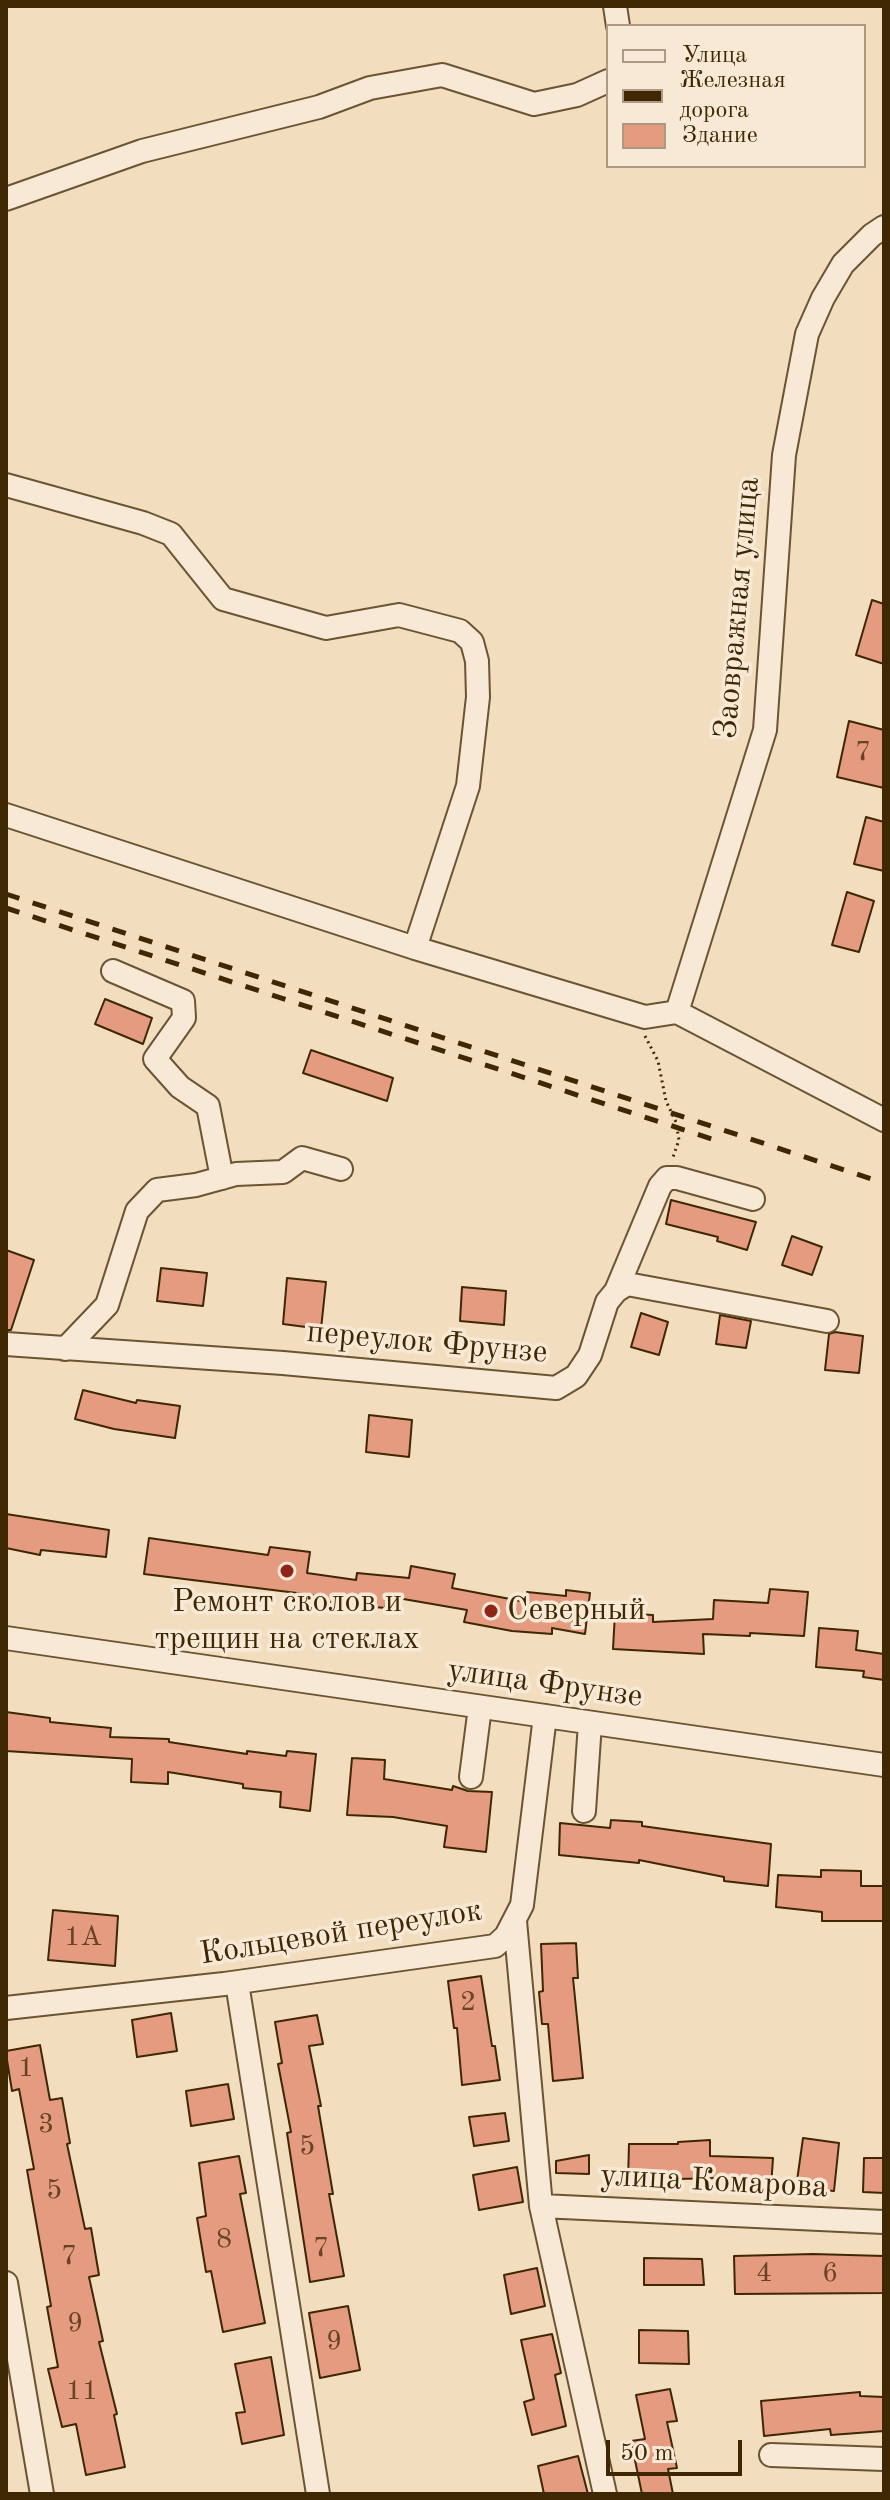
<!DOCTYPE html>
<meta charset="utf-8">
<style>
body{margin:0}
#map{position:relative;width:890px;height:2500px;overflow:hidden;background:#f2ddbf;font-family:"Old Standard TT",serif}
canvas{display:block}
.frame{position:absolute;inset:0;border:8px solid #3e2702;pointer-events:none}
.legend{position:absolute;left:606px;top:24px;width:260px;height:144px;box-sizing:border-box;background:#f7e9d5;border:2px solid #ad9b81;margin:0;padding:10px 14px;list-style:none;font-size:24px;color:#3e2702}
.legend li{display:flex;align-items:center;gap:16px;height:40px}
.legend b{width:40px;border:2px solid #ad9b81}
.scale{position:absolute;left:606px;top:2440px;width:136px;height:36px;box-sizing:border-box;border:4px solid #3e2702;border-top:0;padding-left:10px;font-size:24px;line-height:28px;white-space:nowrap;color:#3e2702;-webkit-text-stroke:6px #f7e9d5;paint-order:stroke}
</style>
<div id="map">
<canvas width="890" height="2500"></canvas>
<div class="frame"></div>
<ul class="legend">
<li><b style="height:10px;background:#f7e9d5"></b>Улица</li>
<li><b style="height:10px;background:#3e2702"></b>Железная дорога</li>
<li><b style="height:22px;background:#e49b80"></b>Здание</li>
</ul>
<div class="scale">50 m</div>
</div>
<script>
const context = document.querySelector('canvas').getContext('2d');
context.lineJoin = 'round';
function paint(path, color) {
  context.fillStyle = color;
  context.fill(path, 'evenodd');
}
function poly(rows) {
  const path = new Path2D();
  for (const r of rows) {
    path.moveTo(r[0], r[1]);
    for (let i = 2; i < r.length; i += 2) path.lineTo(r[i], r[i + 1]);
  }
  return path;
}
function trace(path, color, width, dash) {
  context.strokeStyle = color;
  context.lineWidth = width;
  context.lineCap = dash ? 'butt' : 'round';
  context.setLineDash(dash || []);
  context.stroke(path);
}
function label(font, color, halo, rows, align = 'center') {
  context.font = font + ' "Old Standard TT",serif';
  context.lineWidth = 7;
  context.setLineDash([]);
  context.textBaseline = 'middle';
  context.strokeStyle = halo;
  context.fillStyle = color;
  for (const [text, x, y, turn = 0] of rows) {
    context.save();
    context.translate(x, y);
    context.rotate((+turn || 0) * Math.PI / 180);
    context.textAlign = isNaN(turn) ? turn : align;
    if (halo) context.strokeText(text, 0, 0);
    context.fillText(text, 0, 0);
    context.restore();
  }
}
const building = poly([
 [872,600,884,604,884,664,856,655,872,600],
 [849,721,884,730,884,788,837,777,849,721],
 [866,817,884,822,884,871,854,864,866,817],
 [847,892,874,901,859,952,832,945,847,892],
 [105,999,152,1018,143,1044,95,1024,105,999],
 [311,1050,393,1078,387,1101,303,1073,311,1050],
 [671,1200,756,1222,747,1250,717,1241,718,1237,666,1224,671,1200],
 [792,1236,822,1247,812,1275,782,1265,792,1236],
 [6,1250,34,1260,11,1330,6,1330,6,1250],
 [161,1268,207,1273,203,1306,157,1301,161,1268],
 [287,1278,326,1282,321,1329,283,1324,287,1278],
 [462,1287,506,1291,504,1325,460,1321,462,1287],
 [641,1313,668,1322,659,1355,631,1347,641,1313],
 [720,1315,751,1321,746,1348,716,1344,720,1315],
 [835,1332,863,1336,859,1373,825,1370,829,1334,835,1332],
 [83,1390,136,1403,137,1400,180,1406,175,1438,114,1429,75,1419,83,1390],
 [369,1415,412,1420,409,1457,366,1452,369,1415],
 [6,1514,109,1530,106,1557,41,1550,40,1555,6,1548,6,1514],
 [149,1538,268,1555,270,1547,310,1552,307,1573,356,1580,357,1573,409,1578,411,1566,455,1574,452,1588,526,1602,527,1592,566,1596,566,1590,590,1593,585,1634,552,1628,552,1634,512,1631,464,1622,467,1610,386,1596,385,1608,344,1604,312,1600,313,1595,144,1574,149,1538],
 [770,1589,808,1592,804,1636,750,1633,750,1636,703,1634,704,1654,613,1649,615,1613,653,1615,653,1622,713,1619,714,1600,768,1603,770,1589],
 [819,1628,858,1631,856,1650,884,1654,884,1680,863,1677,864,1671,816,1667,819,1628],
 [6,1712,50,1718,50,1722,111,1728,110,1737,169,1739,169,1742,247,1754,247,1751,286,1756,287,1751,316,1754,310,1811,280,1807,281,1792,243,1788,243,1784,168,1772,168,1784,131,1782,132,1759,6,1751,6,1712],
 [352,1758,385,1760,384,1779,452,1790,453,1786,468,1791,492,1792,486,1852,444,1847,447,1826,393,1817,347,1815,352,1758],
 [611,1820,642,1822,642,1826,771,1844,768,1886,724,1881,724,1877,639,1860,639,1863,559,1855,560,1823,610,1828,611,1820],
 [821,1870,861,1871,861,1886,884,1886,884,1921,822,1921,822,1912,776,1907,778,1875,821,1877,821,1870],
 [53,1910,118,1916,115,1966,48,1960,53,1910],
 [576,1943,578,1978,573,1978,583,2078,553,2081,548,2024,542,2024,539,1992,543,1991,541,1944,576,1943],
 [481,1976,492,2046,495,2046,500,2080,462,2085,457,2028,454,2028,448,1981,481,1976],
 [171,2013,177,2051,137,2057,132,2020,171,2013],
 [317,2015,323,2044,309,2046,321,2106,318,2106,333,2194,329,2194,344,2276,310,2282,287,2133,291,2132,278,2064,282,2063,275,2022,317,2015],
 [40,2045,50,2100,62,2098,70,2143,67,2144,85,2229,91,2228,99,2275,89,2277,103,2341,99,2342,117,2414,114,2415,125,2467,86,2475,76,2424,62,2427,48,2369,58,2367,47,2307,51,2306,27,2170,34,2169,19,2089,12,2091,6,2054,6,2051,40,2045],
 [228,2084,234,2119,191,2126,186,2091,228,2084],
 [505,2113,509,2141,474,2146,469,2117,505,2113],
 [803,2138,839,2143,834,2191,796,2188,803,2138],
 [710,2140,710,2156,773,2158,771,2188,721,2185,722,2178,628,2180,629,2144,678,2144,678,2142,710,2140],
 [589,2155,589,2174,556,2173,556,2161,589,2155],
 [239,2156,246,2193,240,2194,265,2323,223,2332,211,2271,206,2272,197,2218,206,2216,199,2163,239,2156],
 [864,2158,884,2158,884,2193,863,2192,864,2158],
 [517,2167,523,2202,479,2210,473,2175,517,2167],
 [813,2254,884,2256,884,2293,735,2294,734,2256,813,2254],
 [644,2258,702,2259,704,2285,644,2285,644,2258],
 [537,2268,545,2306,511,2314,504,2275,537,2268],
 [348,2306,360,2370,320,2378,309,2313,348,2306],
 [639,2330,688,2331,689,2364,639,2363,639,2330],
 [552,2334,561,2373,555,2375,566,2426,532,2435,524,2402,534,2399,521,2340,552,2334],
 [271,2357,284,2435,242,2444,236,2413,245,2412,235,2364,271,2357],
 [670,2389,677,2421,667,2422,677,2468,668,2469,673,2494,642,2494,631,2441,645,2439,636,2395,670,2389],
 [860,2392,860,2396,884,2397,884,2431,831,2435,830,2429,764,2436,761,2401,860,2392],
 [578,2456,588,2494,544,2494,538,2466,578,2456]
]);
paint(building, '#e49b80');
trace(building, '#3e2702', 2);
const minor = poly([
 [615,6,618,26],
 [6,199,142,151,319,107,370,88,442,75,534,104,577,95,608,81],
 [6,485,143,523,171,534,223,599,326,628,399,615,460,631,472,642,477,661,478,697,468,786,415,948,6,815],
 [415,948,645,1017,677,1012,884,1120],
 [113,971,183,1001,184,1018,155,1059,180,1087,208,1106,222,1178],
 [677,1012,765,730,784,455,807,334,823,298,843,264,872,235,884,227],
 [616,1291,660,1186,667,1178,677,1178,753,1199],
 [6,1344,283,1363,556,1388,576,1376,590,1355,607,1302,616,1291,627,1284,827,1321],
 [65,1349,107,1305,137,1211,157,1190,196,1185,236,1174,283,1172,302,1158,341,1169],
 [6,1638,884,1765],
 [471,1777,480,1707],
 [584,1811,590,1723],
 [515,1921,541,2206,605,2494],
 [237,1983,318,2494],
 [6,2008,224,1984,495,1946,506,1936,522,1905,545,1716],
 [541,2206,884,2222],
 [6,2283,42,2494],
 [771,2455,884,2459]
]);
trace(minor, '#6b5431', 26);
trace(poly([
 [645,1036,658,1061,666,1101,676,1122,679,1140,673,1157]
]), '#3e2702', 3, [2, 4]);
trace(minor, '#f7e9d5', 22);
trace(poly([
 [6,894,884,1183],
 [6,908,724,1143]
]), '#3e2702', 5, [14, 14]);
for (const [x, y, r, color] of [
 [287,1571,8,"#8f2418"],
 [491,1611,8,"#8f2418"]
]) {
  const dot = new Path2D();
  dot.arc(x, y, r, 0, 2 * Math.PI);
  context.fillStyle = color;
  context.fill(dot);
  trace(dot, '#f7e9d5', 3);
}
label('28px', '#684422', null, [
 ["7",863,753],
 ["1А",83,1938],
 ["2",468,2003],
 ["1",26,2069],
 ["3",46,2125],
 ["5",307,2147],
 ["5",54,2191],
 ["8",224,2240],
 ["7",321,2249],
 ["7",69,2257],
 ["4",764,2274],
 ["6",830,2274],
 ["9",75,2324],
 ["9",334,2342],
 ["11",82,2392]
]);
label('32px', '#3e2702', '#f7e9d5', [
 ["Заовражная улица",738,608,-85],
 ["переулок Фрунзе",427,1343,5],
 ["улица Фрунзе",545,1684,8],
 ["Кольцевой переулок",341,1933,-9],
 ["улица Комарова",714,2182,3]
]);
label('32px', '#3e2702', '#f7e9d5', [
 ["Ремонт сколов и",287,1603],
 ["трещин на стеклах",287,1640],
 ["Северный",507,1611,"left"]
]);
</script>
